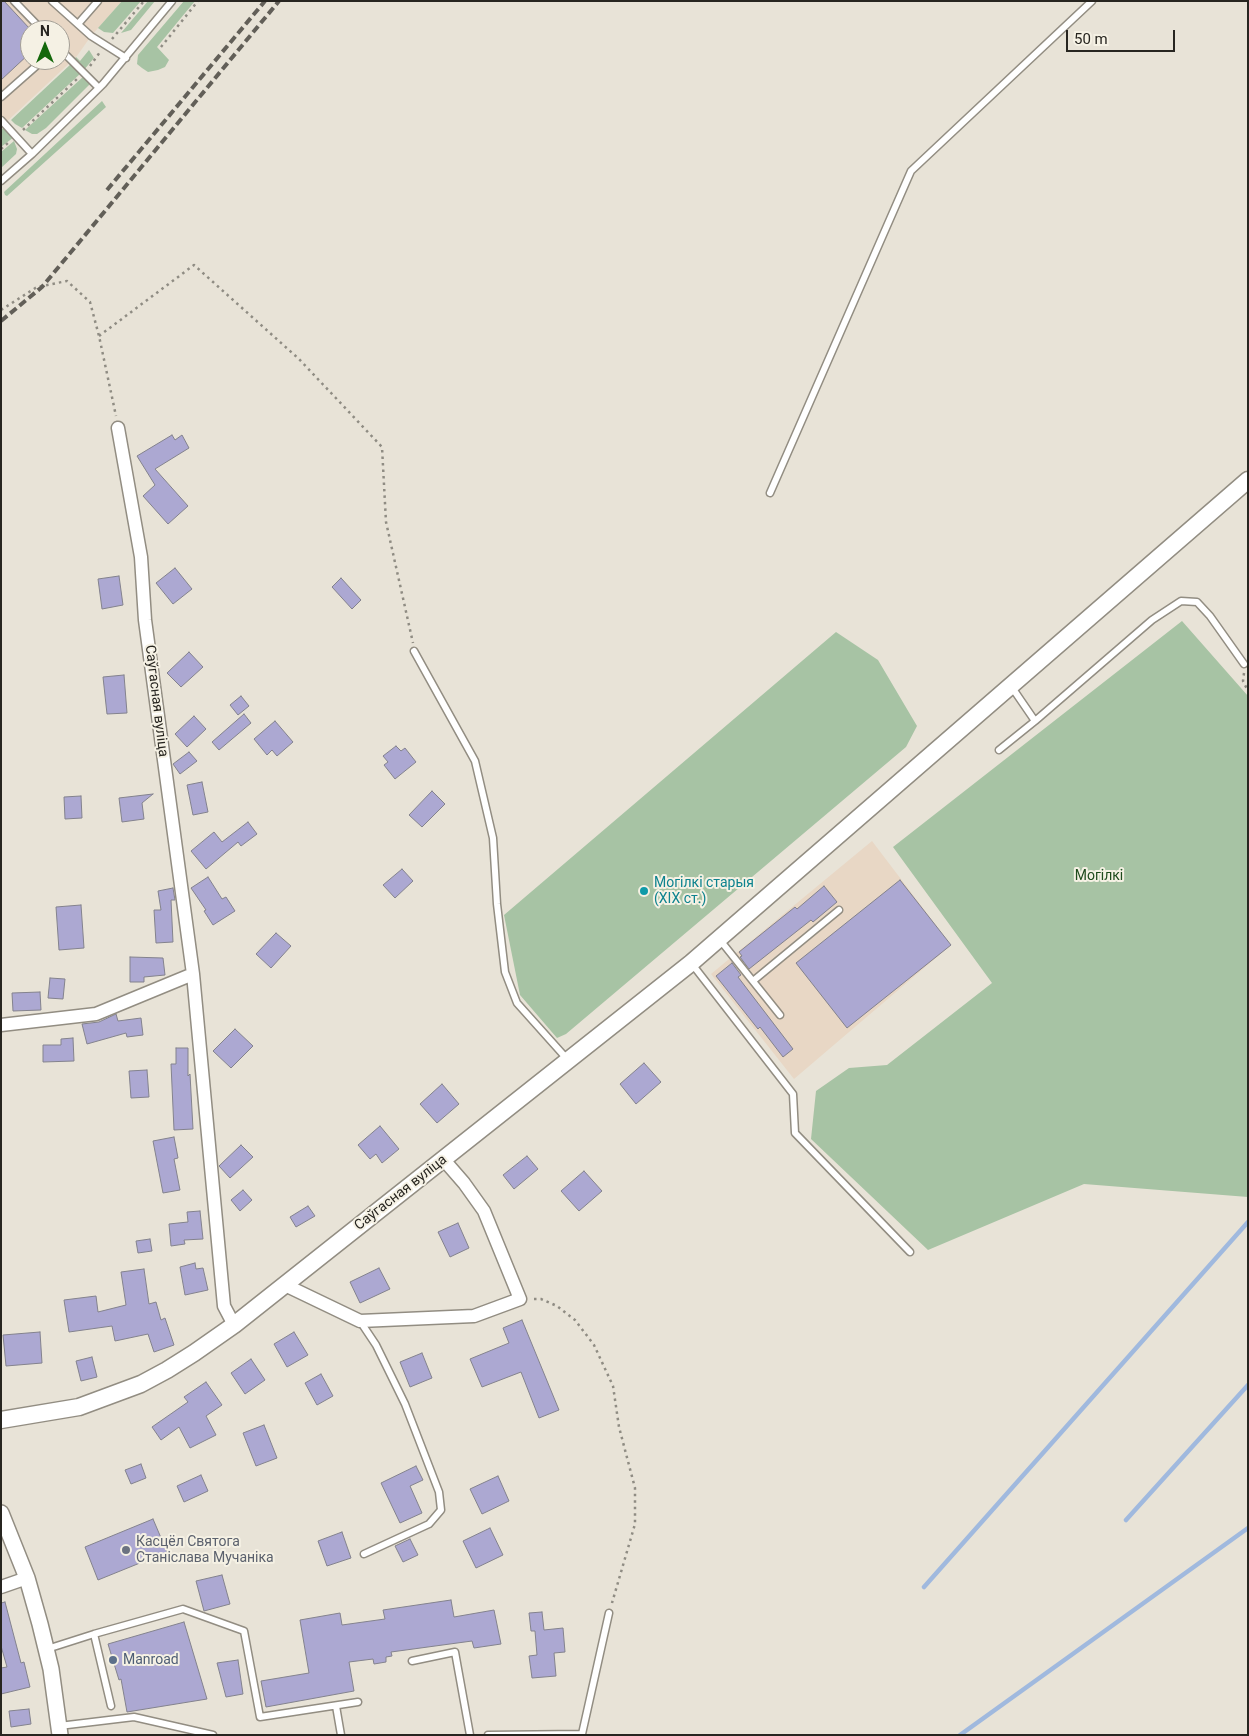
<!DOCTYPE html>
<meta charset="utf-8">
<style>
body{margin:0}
#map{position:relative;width:1249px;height:1736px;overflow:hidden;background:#e8e3d7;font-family:Roboto,sans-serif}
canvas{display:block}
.frame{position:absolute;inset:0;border:2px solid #272520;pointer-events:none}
.north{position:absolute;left:20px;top:20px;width:50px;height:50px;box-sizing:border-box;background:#f5f1e4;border:1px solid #a39f96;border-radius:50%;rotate:0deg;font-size:14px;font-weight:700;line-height:20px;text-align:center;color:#272520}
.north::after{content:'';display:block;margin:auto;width:18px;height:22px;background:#14680b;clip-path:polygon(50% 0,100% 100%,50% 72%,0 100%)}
.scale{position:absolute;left:1066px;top:30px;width:109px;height:22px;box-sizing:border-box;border:2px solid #272520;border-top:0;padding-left:6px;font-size:15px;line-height:18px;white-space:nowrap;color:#272520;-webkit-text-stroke:4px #f5f1e4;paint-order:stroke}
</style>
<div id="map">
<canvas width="1249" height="1736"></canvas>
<div class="frame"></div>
<div class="north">N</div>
<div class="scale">50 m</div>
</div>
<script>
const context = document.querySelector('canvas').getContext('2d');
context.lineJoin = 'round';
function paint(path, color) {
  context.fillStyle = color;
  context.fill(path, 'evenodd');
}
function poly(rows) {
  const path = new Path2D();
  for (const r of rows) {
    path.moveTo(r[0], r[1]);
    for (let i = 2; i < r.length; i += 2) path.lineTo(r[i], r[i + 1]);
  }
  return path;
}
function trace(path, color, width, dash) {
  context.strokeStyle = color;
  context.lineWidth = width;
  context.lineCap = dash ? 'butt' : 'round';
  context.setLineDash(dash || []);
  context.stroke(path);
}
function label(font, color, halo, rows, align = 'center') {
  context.font = font + ' Roboto,sans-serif';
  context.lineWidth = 4;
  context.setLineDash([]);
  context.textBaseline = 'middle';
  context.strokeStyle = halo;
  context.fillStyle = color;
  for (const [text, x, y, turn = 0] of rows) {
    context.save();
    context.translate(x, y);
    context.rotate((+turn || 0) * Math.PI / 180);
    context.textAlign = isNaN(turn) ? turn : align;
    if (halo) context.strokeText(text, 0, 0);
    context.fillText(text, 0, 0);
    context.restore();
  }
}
paint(poly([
 [1,1,122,1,91,36,77,56,1,127],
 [30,30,60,30,60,60,30,60],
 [872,841,951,945,794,1079,711,974]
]), '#e8d7c5');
paint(poly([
 [122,1,141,1,113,33,104,32,98,28],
 [148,1,155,1,131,30,121,33],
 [184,1,195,1,157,47,169,60,165,67,158,70,148,72,142,68,137,64,138,55],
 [89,50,94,58,83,71,73,61,76,57,80,61],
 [71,64,81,73,22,128,15,124,11,120],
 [84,76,91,83,46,128,37,134,32,134,25,130],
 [102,101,106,107,7,196,5,195,4,192],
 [4,127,14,137,1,147,1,130],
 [14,141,17,149,16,154,1,168,1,152],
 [1182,621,1248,696,1248,1197,1084,1184,928,1250,811,1139,816,1091,849,1068,887,1065,992,983,893,847],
 [836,632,878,660,917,726,906,747,566,1034,557,1038,520,995,504,915]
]), '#a7c3a4');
trace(poly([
 [1126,1520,1248,1385],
 [924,1587,1248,1222],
 [960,1735,1248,1528]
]), '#a0b9de', 4.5);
const building = poly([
 [1,1,4,1,30,29,30,53,1,80,1,1],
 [172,435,175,440,182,435,189,448,155,469,188,506,168,524,143,496,155,485,137,456,172,435],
 [175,568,192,589,173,604,156,583,175,568],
 [119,576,123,605,102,609,98,579,119,576],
 [341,578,361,600,352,609,332,587,341,578],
 [189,652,203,667,181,687,167,673,189,652],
 [124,675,127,713,107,714,103,677,124,675],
 [241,696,249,706,238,715,230,705,241,696],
 [244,714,251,723,219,750,212,742,244,714],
 [194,716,206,729,187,747,175,734,194,716],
 [275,721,293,742,277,756,272,750,267,755,254,739,275,721],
 [396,746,401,751,405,748,416,762,395,779,384,765,388,762,383,756,396,746],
 [189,752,197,761,180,774,173,764,189,752],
 [202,782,208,812,193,815,187,785,202,782],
 [432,791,445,804,422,827,409,815,432,791],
 [153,794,142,803,144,819,122,822,119,798,153,794],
 [81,796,82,818,65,819,64,797,81,796],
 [248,822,257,834,241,846,238,842,206,869,191,851,214,832,222,842,248,822],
 [402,869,413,881,395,898,383,885,402,869],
 [208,877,222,899,226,897,235,911,213,925,204,911,206,910,191,888,208,877],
 [900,880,951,945,847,1028,796,963,900,880],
 [824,886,837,902,813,922,811,920,749,969,740,957,742,956,739,952,795,907,797,909,824,886],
 [173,888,175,900,171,900,173,942,156,943,154,910,161,910,158,891,173,888],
 [81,905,84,948,59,950,56,907,81,905],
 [276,933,291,946,271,968,256,954,276,933],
 [130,957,163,958,165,975,144,977,144,982,130,982,130,957],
 [732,963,741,975,738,977,793,1049,783,1057,760,1027,758,1029,716,976,732,963],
 [50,978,65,979,63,999,48,998,50,978],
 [40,992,41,1010,13,1011,12,993,40,992],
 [116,1014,118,1021,141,1018,143,1035,127,1037,126,1033,87,1044,82,1024,99,1022,116,1014],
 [235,1029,253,1046,231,1068,213,1051,235,1029],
 [73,1038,74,1061,43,1062,43,1045,61,1045,61,1039,73,1038],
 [176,1048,188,1048,188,1076,190,1074,193,1129,174,1130,171,1064,176,1064,176,1048],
 [644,1063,661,1082,636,1104,620,1084,644,1063],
 [147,1070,149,1097,131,1098,129,1071,147,1070],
 [442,1084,459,1104,437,1123,420,1104,442,1084],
 [380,1126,399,1149,382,1163,376,1154,370,1159,358,1145,380,1126],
 [174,1137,178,1158,174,1159,180,1190,163,1193,153,1141,174,1137],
 [241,1145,253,1157,230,1178,219,1166,241,1145],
 [527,1156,538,1169,514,1189,503,1175,527,1156],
 [584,1171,602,1191,579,1211,561,1191,584,1171],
 [243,1190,252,1200,240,1211,231,1200,243,1190],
 [308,1206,315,1216,296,1227,290,1217,308,1206],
 [200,1211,203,1239,184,1240,185,1244,171,1246,169,1224,188,1222,187,1212,200,1211],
 [458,1223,469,1248,450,1257,438,1232,458,1223],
 [150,1239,152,1251,138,1253,136,1241,150,1239],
 [195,1263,196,1269,203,1268,208,1290,185,1295,180,1267,195,1263],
 [379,1268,390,1289,360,1303,350,1282,379,1268],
 [144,1269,149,1304,156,1302,161,1320,165,1318,174,1345,154,1352,148,1334,115,1341,112,1326,69,1332,64,1300,96,1296,98,1312,126,1305,121,1272,144,1269],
 [522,1320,559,1410,539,1418,521,1372,482,1387,470,1359,509,1343,503,1328,522,1320],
 [40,1332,42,1363,6,1366,3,1335,40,1332],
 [294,1332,308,1355,287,1367,274,1344,294,1332],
 [422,1353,432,1378,410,1387,400,1362,422,1353],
 [92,1357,97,1377,81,1381,76,1361,92,1357],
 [251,1359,265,1380,245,1394,231,1373,251,1359],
 [321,1374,333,1396,317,1405,305,1383,321,1374],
 [206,1382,222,1405,206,1416,216,1435,190,1448,179,1427,161,1440,152,1427,188,1402,184,1397,206,1382],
 [264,1425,277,1458,256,1466,243,1433,264,1425],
 [141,1464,146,1478,131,1484,125,1470,141,1464],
 [416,1466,423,1480,410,1486,422,1513,400,1523,381,1483,416,1466],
 [201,1475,208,1491,184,1502,177,1486,201,1475],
 [498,1476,509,1501,482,1514,470,1489,498,1476],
 [153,1519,167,1552,98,1580,85,1547,153,1519],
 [490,1528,503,1555,476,1568,463,1541,490,1528],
 [342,1532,351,1558,327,1566,318,1541,342,1532],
 [410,1539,418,1555,403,1562,395,1546,410,1539],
 [222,1575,230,1604,204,1611,196,1581,222,1575],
 [451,1600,454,1617,494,1610,501,1644,474,1648,472,1641,391,1652,392,1656,386,1657,386,1662,374,1664,373,1659,349,1662,354,1691,266,1707,261,1681,309,1673,300,1620,340,1613,342,1625,385,1619,383,1610,451,1600],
 [5,1602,21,1663,24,1662,30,1687,1,1694,1,1668,7,1667,1,1646,1,1603,5,1602],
 [542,1612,544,1630,563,1628,565,1652,554,1653,556,1676,532,1678,529,1656,537,1655,535,1631,531,1631,529,1613,542,1612],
 [184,1622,207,1699,127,1712,121,1679,119,1680,108,1644,184,1622],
 [238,1660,243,1694,226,1697,217,1663,238,1660],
 [29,1709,31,1724,11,1727,9,1711,29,1709]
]);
paint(building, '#aca8d2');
trace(building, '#83828d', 1);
const service = poly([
 [14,1,42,30],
 [52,1,91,36,126,58],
 [78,24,98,1],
 [60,49,99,88],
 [1,97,43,60],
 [1,120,32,154],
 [1,181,32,154,103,84,172,1],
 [770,493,911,171,1092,1],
 [414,651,475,761,493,838,497,904,505,972,517,1003,568,1060],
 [1035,721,1152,620,1181,601,1197,602,1210,616,1244,664],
 [999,750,1035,721,1011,686],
 [720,940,780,1015],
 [692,964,793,1094,795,1133,910,1252],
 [753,981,839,910],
 [360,1321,376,1345,405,1404,439,1492,441,1510,429,1524,364,1554],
 [94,1634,111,1706],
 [47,1649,94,1634,183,1609,244,1631,260,1717,358,1702],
 [412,1661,455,1652,470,1735],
 [336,1706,341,1735],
 [59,1726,134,1717,213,1735],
 [488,1735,582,1734,609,1613]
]);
const minor = poly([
 [118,428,141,557,145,620,193,974,224,1306,234,1325],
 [1,1025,96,1014,193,974],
 [285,1285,360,1321,474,1316,520,1299,484,1211,464,1183,444,1160],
 [1,1587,27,1578]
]);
const tertiary = poly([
 [1,1513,27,1578,40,1624,51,1669,60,1735]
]);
const secondary = poly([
 [1,1420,79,1407,141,1384,167,1370,194,1353,234,1325,691,963,1248,480]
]);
trace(service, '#928d82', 9);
trace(minor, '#928d82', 15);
trace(tertiary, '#928d82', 18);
trace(secondary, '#928d82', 19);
trace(poly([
 [112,39,144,1],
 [161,47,198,1],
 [90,66,100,52],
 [23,130,77,79],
 [1,149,8,143],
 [1,310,37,287,67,281,90,302,99,336,116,416],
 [99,336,194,265,299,359,382,447,386,522,413,643],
 [1244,673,1243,681,1248,691],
 [534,1299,541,1299,557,1306,575,1320,594,1345,613,1386,619,1427,635,1488,635,1524,612,1603]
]), '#8f8c83', 2.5, [2.5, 4]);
trace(service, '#fff', 6);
trace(minor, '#fff', 12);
trace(tertiary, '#fff', 15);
trace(secondary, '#fff', 16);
trace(poly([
 [107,190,265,1],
 [1,321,42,287,279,1]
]), '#625f58', 4, [8, 4]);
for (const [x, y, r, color] of [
 [644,891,5,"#0f9aa8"],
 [126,1550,5,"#6b7280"],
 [113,1660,5,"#5c6f8a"]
]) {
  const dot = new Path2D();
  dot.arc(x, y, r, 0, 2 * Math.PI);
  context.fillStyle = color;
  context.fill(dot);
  trace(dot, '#f5f1e4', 2);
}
label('14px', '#272520', '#f5f1e4', [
 ["Саўгасная вуліца",156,701,83],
 ["Саўгасная вуліца",401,1193,-38]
]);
label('14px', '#1e4b1c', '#f5f1e4', [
 ["Могілкі",1099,876]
]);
label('14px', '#0d838f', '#f5f1e4', [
 ["Могілкі старыя",654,883],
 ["(XIX ст.)",654,899]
], 'left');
label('14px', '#5b616d', '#f5f1e4', [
 ["Касцёл Святога",136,1542],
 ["Станіслава Мучаніка",136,1558]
], 'left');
label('14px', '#4e5e75', '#f5f1e4', [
 ["Manroad",123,1660]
], 'left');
</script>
